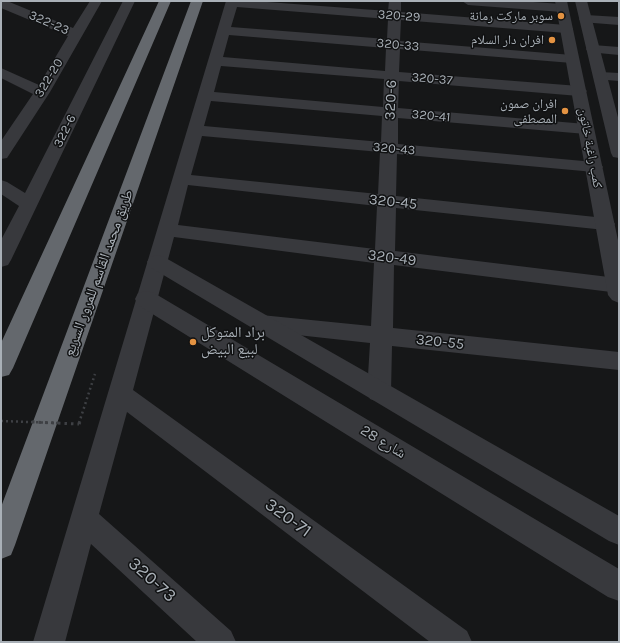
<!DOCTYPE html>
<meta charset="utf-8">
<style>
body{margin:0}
#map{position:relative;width:620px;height:643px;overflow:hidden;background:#161718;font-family:Karla,sans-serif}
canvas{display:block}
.frame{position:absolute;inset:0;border:2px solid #a9b0b7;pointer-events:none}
</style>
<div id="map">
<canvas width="620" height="643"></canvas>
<div class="frame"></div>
</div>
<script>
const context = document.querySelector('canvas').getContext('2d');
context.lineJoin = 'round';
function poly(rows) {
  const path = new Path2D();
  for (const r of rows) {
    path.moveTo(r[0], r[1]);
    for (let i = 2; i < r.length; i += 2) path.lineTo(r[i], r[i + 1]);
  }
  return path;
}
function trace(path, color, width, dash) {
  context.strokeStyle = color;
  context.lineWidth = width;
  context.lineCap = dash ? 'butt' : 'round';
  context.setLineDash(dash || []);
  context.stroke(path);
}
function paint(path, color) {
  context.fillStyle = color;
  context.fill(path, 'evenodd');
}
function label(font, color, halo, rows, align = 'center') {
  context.font = font + ' Karla,"Noto Naskh Arabic",sans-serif';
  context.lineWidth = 3;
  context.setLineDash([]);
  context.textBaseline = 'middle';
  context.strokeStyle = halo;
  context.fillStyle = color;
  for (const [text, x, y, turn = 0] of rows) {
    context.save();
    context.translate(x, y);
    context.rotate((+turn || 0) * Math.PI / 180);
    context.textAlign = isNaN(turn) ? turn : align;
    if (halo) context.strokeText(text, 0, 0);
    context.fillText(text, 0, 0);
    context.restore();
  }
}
trace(poly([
 [79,423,95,374]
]), '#3e4044', 2.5, [2, 3]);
trace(poly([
 [79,424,80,422]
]), '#3e4044', 3, [2.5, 4]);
paint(poly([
 [1,1,7,1,73,28,90,1,102,1,50,92,7,158,1,159,1,141,33,94,1,78,1,68,39,85,68,36,1,8,1,1],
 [123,1,135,1,11,260,8,265,1,267,1,240,19,206,1,194,1,180,7,182,25,193,123,1],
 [226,1,254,1,388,11,389,1,401,1,401,12,566,25,571,26,573,29,571,32,566,33,401,20,400,41,572,55,577,56,579,59,577,62,572,63,400,49,399,72,579,86,584,88,587,91,584,94,579,96,399,81,398,108,586,124,592,126,594,129,592,132,586,134,398,118,398,144,594,162,600,163,603,167,600,171,594,172,397,154,396,196,605,218,612,220,615,224,612,228,605,230,396,208,395,251,617,278,619,279,619,293,394,265,393,328,619,352,619,370,392,346,391,392,388,399,379,402,370,399,367,392,370,343,261,331,253,329,250,323,253,317,261,315,371,326,374,263,174,237,133,390,467,631,472,642,430,642,127,412,99,514,231,631,236,642,197,642,91,544,65,642,33,642,226,1],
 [237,7,388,19,387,39,231,27,237,7],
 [229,35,386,48,385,71,223,57,229,35],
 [221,66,384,79,383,107,214,92,221,66],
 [211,101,382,116,381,142,204,126,211,101],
 [202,136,380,152,378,194,191,175,202,136],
 [188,185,377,206,375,249,178,225,188,185],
 [462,1,519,1,562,4,568,8,562,12,468,5,462,1],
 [586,15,619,17,619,25,581,22,579,19,581,16,586,15],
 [593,45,619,47,619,55,588,52,586,49,588,46,593,45],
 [600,72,619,73,619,81,595,79,593,76,595,73,600,72]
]), '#38393d');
paint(poly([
 [555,1,567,1,619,245,619,303,612,300,608,295,555,1],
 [575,1,587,1,619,121,619,158,613,157,611,153,575,1],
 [157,255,164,257,619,516,619,545,609,541,150,267,147,262,150,257,157,255],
 [146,291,154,293,619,569,619,601,608,597,138,305,135,299,138,293,146,291]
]), '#38393d');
paint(poly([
 [159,1,171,1,13,368,9,375,1,377,1,343,159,1],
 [191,1,203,1,15,545,11,555,1,559,1,507,191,1]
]), '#64686d');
trace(poly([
 [1,421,58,423]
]), '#3e4044', 2.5, [2, 3]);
trace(poly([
 [32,422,79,424]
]), '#3e4044', 3, [2.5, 4]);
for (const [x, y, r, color] of [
 [561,16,4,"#e49342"],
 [552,40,4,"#e49342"],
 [565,111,4,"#e49342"],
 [193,342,4,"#e49342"]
]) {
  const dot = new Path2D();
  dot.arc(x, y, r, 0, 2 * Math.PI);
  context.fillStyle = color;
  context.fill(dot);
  trace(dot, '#111213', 1.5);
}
label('13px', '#a9b0b7', '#111213', [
 ["320-29",399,16,4],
 ["322-23",49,23,23],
 ["320-33",398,45,5],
 ["322-20",49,78,-59],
 ["320-37",432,79,5],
 ["320-41",431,116,5],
 ["322-6",65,131,-64],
 ["كمب راغبة خاتون",590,148,79],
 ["320-43",394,149,5]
]);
label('13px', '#a9b0b7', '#111213', [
 ["سوبر ماركت رمانة",553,16],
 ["افران دار السلام",544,40],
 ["افران صمون",557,104],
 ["المصطفى",557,119]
], 'right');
label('15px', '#a9b0b7', '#111213', [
 ["320-6",391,100,-88],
 ["320-45",393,202,6],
 ["320-49",392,258,7],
 ["طريق محمد القاسم للمرور السريع",99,273,-70],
 ["320-55",440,342,6],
 ["شارع 28",383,442,31]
]);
label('15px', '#a9b0b7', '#111213', [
 ["براد المتوكل",201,333],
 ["لبيع البيض",201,350]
], 'left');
label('18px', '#a9b0b7', '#111213', [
 ["320-71",288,518,36],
 ["320-73",152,580,42]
]);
</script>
